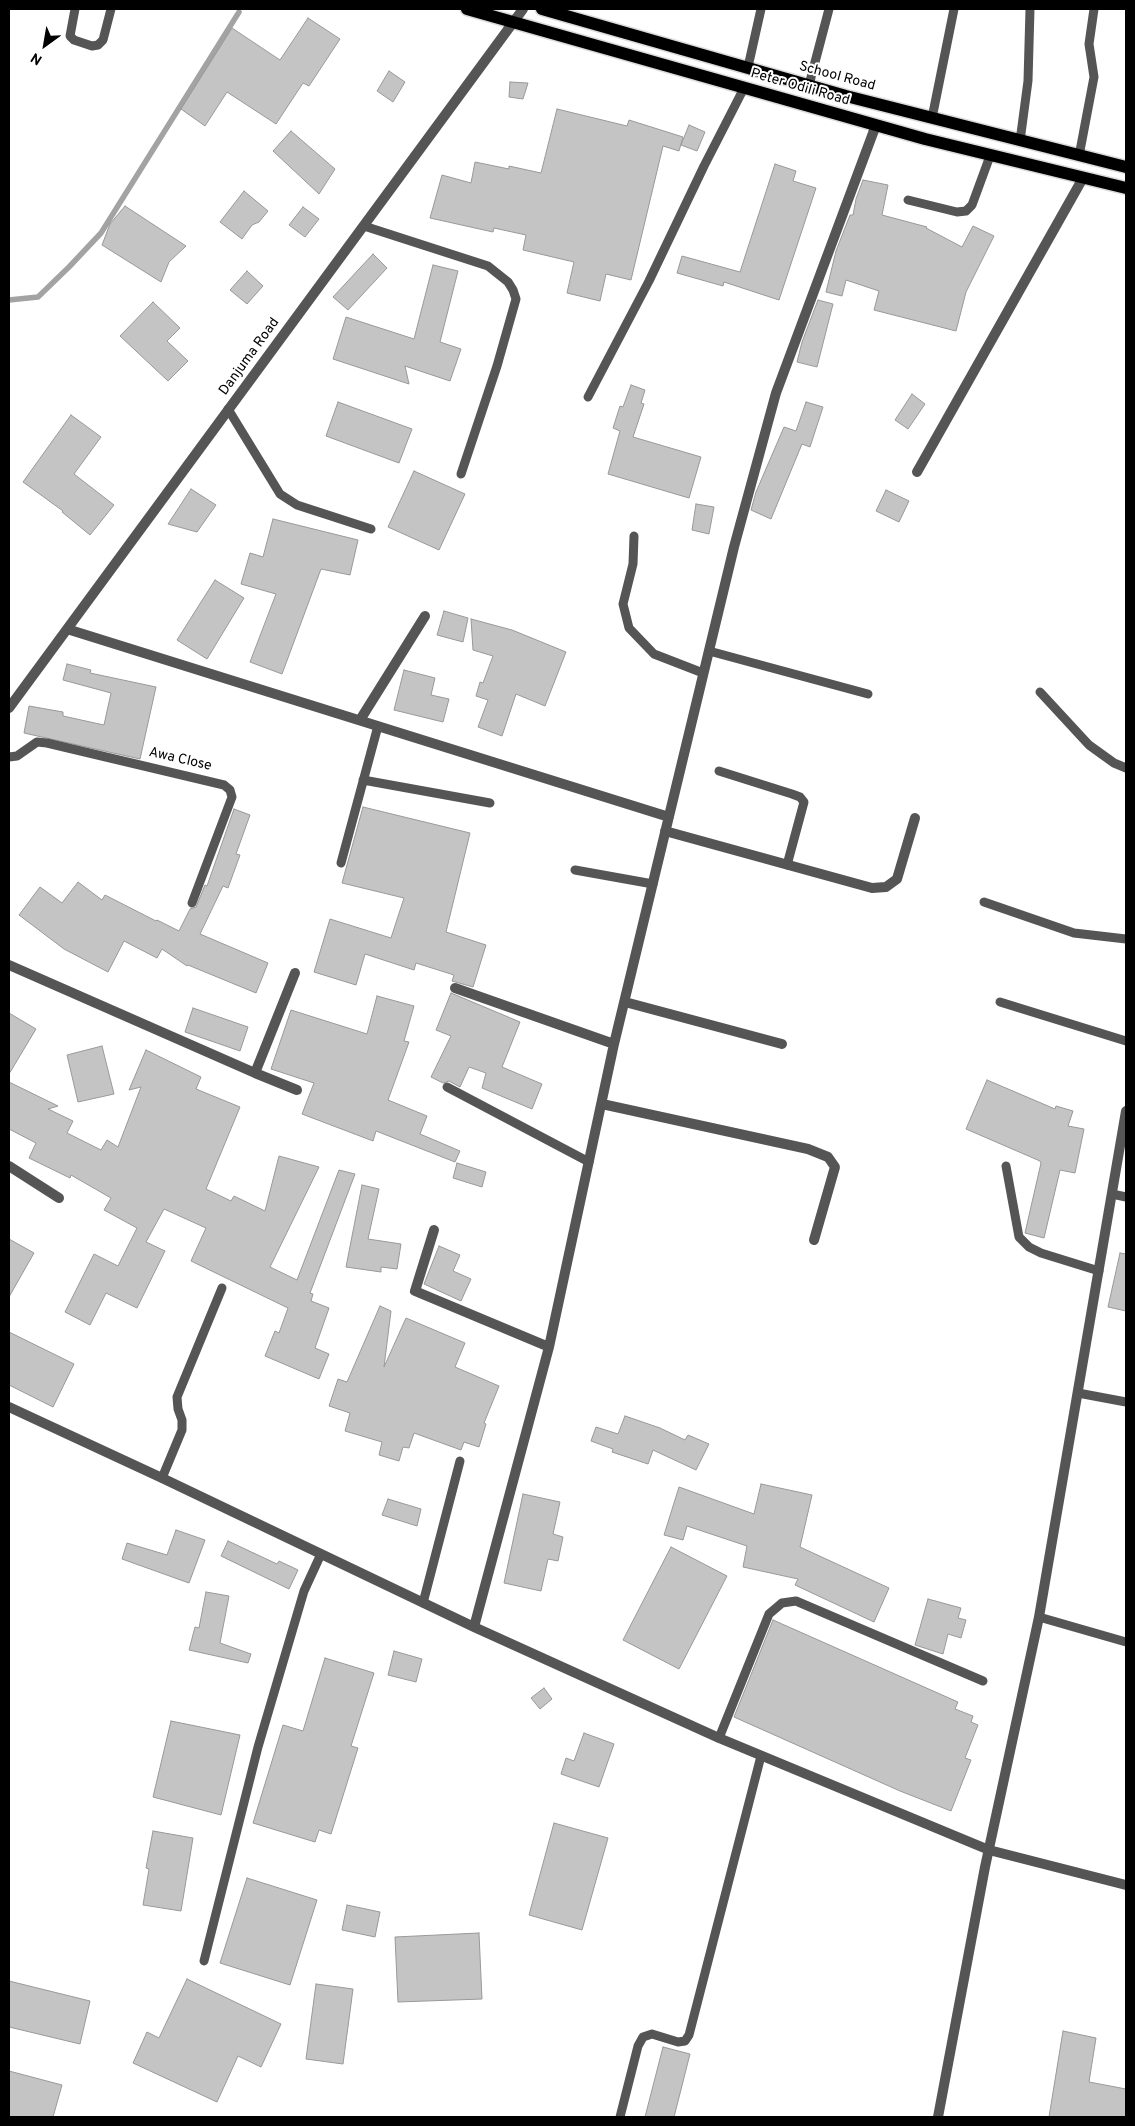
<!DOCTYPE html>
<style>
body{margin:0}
#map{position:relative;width:1135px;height:2126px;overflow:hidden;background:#fff;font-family:Overpass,sans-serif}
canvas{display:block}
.frame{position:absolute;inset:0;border:10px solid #000;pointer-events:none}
.north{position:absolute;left:20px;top:20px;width:50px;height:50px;-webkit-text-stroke:4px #fff;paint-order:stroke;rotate:212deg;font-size:14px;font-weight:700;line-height:20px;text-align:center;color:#000}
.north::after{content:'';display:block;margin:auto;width:18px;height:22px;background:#000;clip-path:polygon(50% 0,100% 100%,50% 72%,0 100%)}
</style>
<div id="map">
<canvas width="1135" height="2126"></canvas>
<div class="frame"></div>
<div class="north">N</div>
</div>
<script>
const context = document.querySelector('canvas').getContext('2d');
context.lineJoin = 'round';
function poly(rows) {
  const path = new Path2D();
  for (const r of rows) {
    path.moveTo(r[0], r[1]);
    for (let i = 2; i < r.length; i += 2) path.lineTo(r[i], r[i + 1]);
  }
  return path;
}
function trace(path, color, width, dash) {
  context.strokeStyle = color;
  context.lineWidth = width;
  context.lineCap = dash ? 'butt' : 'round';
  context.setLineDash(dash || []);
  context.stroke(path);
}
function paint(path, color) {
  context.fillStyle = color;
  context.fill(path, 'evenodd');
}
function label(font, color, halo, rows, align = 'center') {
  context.font = font + ' Overpass,sans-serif';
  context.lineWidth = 4;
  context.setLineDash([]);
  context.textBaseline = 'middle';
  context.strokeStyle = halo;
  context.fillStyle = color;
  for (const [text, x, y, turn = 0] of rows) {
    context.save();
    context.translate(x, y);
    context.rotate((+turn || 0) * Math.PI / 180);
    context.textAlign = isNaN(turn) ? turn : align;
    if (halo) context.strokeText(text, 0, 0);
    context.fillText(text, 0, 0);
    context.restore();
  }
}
trace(poly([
 [9,300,38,297,69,267,101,233,239,12]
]), '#a3a3a3', 5.5);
const building = poly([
 [308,18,340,39,309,86,303,83,276,124,227,92,205,126,181,109,232,28,280,60,308,18],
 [389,71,405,82,393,102,377,91,389,71],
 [510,82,528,83,523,99,509,97,510,82],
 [557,109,627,126,629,120,683,137,679,151,663,146,631,280,606,274,600,301,567,293,574,262,523,250,526,235,494,228,493,232,430,218,442,175,471,183,475,162,509,169,509,166,541,173,557,109],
 [689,125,705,132,697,151,681,145,689,125],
 [291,131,335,169,319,194,273,151,291,131],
 [775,164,796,171,793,181,816,188,779,300,724,282,723,286,677,273,682,256,740,272,775,164],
 [863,180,888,185,882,215,927,227,926,228,962,247,973,226,994,236,966,292,956,331,874,310,879,291,846,280,842,296,826,292,836,251,850,215,853,215,856,199,863,180],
 [244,191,268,211,259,222,252,225,242,239,220,222,244,191],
 [125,206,186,246,169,262,161,282,102,245,110,224,125,206],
 [303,207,319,219,305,237,289,225,303,207],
 [373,254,387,268,348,310,333,297,373,254],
 [433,265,458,271,440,342,461,349,450,381,405,366,409,384,333,359,346,317,414,339,433,265],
 [247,271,263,286,247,304,230,290,247,271],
 [818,300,833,304,817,367,797,362,802,342,818,300],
 [153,302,180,328,167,341,188,361,168,381,120,336,153,302],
 [631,385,645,390,641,403,644,404,633,437,701,457,689,498,608,474,620,431,613,428,620,406,623,407,631,385],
 [912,394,925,404,908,429,895,420,912,394],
 [338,402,412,429,399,463,326,436,338,402],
 [806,402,823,407,810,447,802,444,771,519,751,510,756,492,784,427,796,431,806,402],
 [71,415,101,437,74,474,114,505,90,535,62,512,63,511,23,482,71,415],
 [414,471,465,494,439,550,388,527,414,471],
 [191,489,216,505,197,532,168,524,191,489],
 [886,490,909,501,899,522,876,511,886,490],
 [696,504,714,507,709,534,692,530,696,504],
 [273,519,358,540,350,575,321,569,282,674,250,662,276,594,241,584,250,553,263,557,273,519],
 [215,580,244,598,207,659,177,640,215,580],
 [444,611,468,618,463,642,437,635,444,611],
 [471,619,512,630,566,652,545,706,516,694,502,736,478,727,488,700,476,696,480,682,483,683,493,656,473,650,471,619],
 [67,664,91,670,90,673,156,687,140,759,24,733,29,706,63,712,63,716,104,725,111,693,63,680,67,664],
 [404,670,435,678,431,695,449,699,443,722,394,710,404,670],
 [363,807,470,833,446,932,486,945,473,987,452,981,454,975,416,963,414,970,365,954,356,985,314,972,330,919,391,938,404,898,342,883,363,807],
 [234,809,250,815,236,854,240,855,228,888,223,886,200,934,268,963,256,993,188,965,187,966,162,949,157,958,124,941,108,972,64,949,19,915,40,887,62,903,78,882,102,900,105,895,156,921,157,920,179,931,190,909,196,907,205,885,207,886,234,809],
 [451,993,520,1022,502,1067,542,1084,532,1109,482,1088,486,1073,469,1067,460,1087,449,1081,443,1083,431,1077,451,1036,436,1030,451,993],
 [377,996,414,1006,404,1041,409,1042,388,1100,427,1116,420,1134,460,1151,455,1162,376,1131,373,1141,302,1114,314,1083,271,1069,291,1010,367,1034,377,996],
 [193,1008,248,1027,240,1051,185,1032,193,1008],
 [9,1013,36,1029,9,1074,9,1013],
 [102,1046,114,1094,78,1102,67,1055,102,1046],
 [146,1050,201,1077,196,1089,240,1107,206,1189,231,1201,234,1196,265,1211,279,1156,319,1167,270,1267,297,1280,339,1170,355,1174,310,1293,313,1294,311,1301,329,1308,315,1348,329,1354,319,1379,265,1356,275,1331,279,1333,288,1308,191,1261,206,1228,164,1209,146,1242,165,1251,137,1308,106,1293,90,1325,65,1312,94,1254,118,1266,137,1228,104,1210,111,1198,71,1175,70,1178,29,1158,36,1143,9,1129,9,1082,58,1106,48,1109,73,1121,67,1133,101,1150,107,1140,118,1147,141,1087,129,1090,146,1050],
 [987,1080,1055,1109,1056,1106,1073,1111,1068,1126,1084,1129,1075,1173,1060,1170,1044,1238,1025,1233,1041,1163,1040,1161,966,1129,987,1080],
 [457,1163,486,1172,482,1187,453,1178,457,1163],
 [362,1185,379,1189,368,1239,401,1244,397,1269,381,1267,381,1272,346,1267,362,1185],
 [9,1239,34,1253,9,1297,9,1239],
 [439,1246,460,1255,453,1271,471,1279,461,1301,424,1284,439,1246],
 [1120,1253,1126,1254,1126,1311,1108,1307,1120,1253],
 [380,1306,391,1311,384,1367,406,1318,465,1343,455,1367,499,1386,484,1423,486,1424,479,1447,464,1442,461,1450,414,1433,409,1448,403,1447,399,1461,379,1455,382,1442,345,1431,350,1413,329,1406,338,1379,347,1382,380,1306],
 [9,1332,74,1364,53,1407,9,1385,9,1332],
 [625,1416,660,1428,685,1440,688,1435,709,1444,696,1470,653,1450,648,1464,612,1452,613,1449,591,1441,596,1427,618,1434,625,1416],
 [761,1484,812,1495,800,1547,889,1588,874,1622,795,1585,798,1579,743,1567,747,1546,687,1526,683,1540,664,1535,679,1487,754,1514,761,1484],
 [523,1494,560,1502,553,1534,563,1537,558,1561,548,1559,541,1591,504,1583,523,1494],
 [388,1499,421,1509,417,1526,382,1515,388,1499],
 [176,1530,205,1540,189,1583,122,1559,127,1543,167,1555,176,1530],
 [228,1541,277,1564,279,1561,298,1570,289,1589,221,1556,228,1541],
 [671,1547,727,1576,679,1669,623,1640,671,1547],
 [206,1592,229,1596,220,1643,251,1654,248,1663,189,1650,195,1627,199,1628,206,1592],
 [928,1599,961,1608,958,1618,966,1620,961,1638,948,1634,943,1654,915,1645,928,1599],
 [773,1620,958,1702,955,1709,973,1716,971,1722,978,1725,965,1758,971,1760,951,1811,900,1791,734,1717,773,1620],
 [394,1651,422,1659,416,1682,388,1675,394,1651],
 [325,1658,374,1673,351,1746,358,1748,331,1834,319,1830,315,1842,253,1823,283,1725,303,1731,325,1658],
 [544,1688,552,1699,540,1709,531,1698,544,1688],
 [171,1721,240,1735,221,1815,153,1797,171,1721],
 [584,1733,614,1744,599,1787,561,1774,566,1758,574,1761,584,1733],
 [554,1823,608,1838,582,1930,529,1915,554,1823],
 [153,1831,193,1838,181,1911,143,1905,149,1869,146,1868,153,1831],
 [247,1878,317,1900,290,1985,220,1963,247,1878],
 [347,1905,380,1912,375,1937,342,1930,347,1905],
 [479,1933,482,1999,398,2002,395,1937,479,1933],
 [187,1979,281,2024,261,2067,238,2056,217,2102,133,2063,147,2032,159,2038,187,1979],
 [9,1981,90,2001,80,2044,9,2027,9,1981],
 [316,1984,353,1989,343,2064,306,2059,316,1984],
 [1063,2031,1096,2038,1089,2082,1126,2089,1126,2117,1049,2117,1063,2031],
 [663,2047,690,2054,674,2117,645,2117,663,2047],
 [9,2071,62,2085,53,2117,9,2117,9,2071]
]);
paint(building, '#c4c4c4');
trace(building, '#999', 1);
const primary = poly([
 [467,9,925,139,1126,188],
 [542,9,846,96,1126,167]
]);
trace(primary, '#dbdbdb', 15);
trace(poly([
 [75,9,70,36,74,40,92,46,98,45,103,40,111,9],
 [748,67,761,9],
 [809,85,829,9],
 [932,118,954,9],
 [1020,141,1028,81,1030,9],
 [1079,156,1094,77,1089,44,1094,9],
 [908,200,957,212,966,211,972,205,990,156],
 [364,226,488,266,508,282,513,290,516,299,497,366,461,474],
 [588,397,649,281,704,166,744,88],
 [228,409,280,494,297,505,371,529],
 [634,536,633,564,623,604,629,628,654,654,703,673],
 [709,651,868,694],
 [1040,692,1089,745,1114,763,1126,768],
 [9,757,17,756,37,742,47,743,224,785,230,790,232,797,192,903],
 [719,771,792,794,800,797,804,802,787,865],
 [363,780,490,803],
 [341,863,378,726],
 [575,870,653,884],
 [984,902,1074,933,1126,939],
 [1000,1002,1126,1041],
 [447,1087,589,1162],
 [1006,1166,1019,1237,1029,1247,1041,1253,1099,1271],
 [1112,1194,1126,1197],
 [1078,1393,1126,1402],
 [162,1478,182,1430,182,1420,178,1409,177,1397,222,1288],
 [423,1603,460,1461],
 [1039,1617,1126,1642],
 [719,1738,769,1614,782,1603,796,1601,983,1681],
 [204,1961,258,1747,304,1591,321,1554],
 [620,2117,638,2046,643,2037,652,2034,678,2042,685,2041,689,2035,761,1756]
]), '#555', 9);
trace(poly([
 [917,472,1083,178],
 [67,629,669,817],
 [9,708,523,9],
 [360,720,425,616],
 [665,831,872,888,886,887,897,879,915,818],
 [9,965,255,1073,297,1090],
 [455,988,614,1044],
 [625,1002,782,1044],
 [255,1073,295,973],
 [602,1104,808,1149,828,1157,835,1167,814,1240],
 [9,1166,59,1198],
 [434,1230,415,1291,549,1347],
 [9,1407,162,1478,474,1627,719,1738,989,1850,1126,1885],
 [474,1627,549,1347,614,1044,734,547,776,393,876,125],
 [938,2117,985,1867,1039,1617,1126,1111]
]), '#555', 10);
trace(primary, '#000', 12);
label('14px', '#000', '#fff', [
 ["School Road",837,77,15],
 ["Peter Odili Road",800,88,16],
 ["Danjuma Road",250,357,-54],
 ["Awa Close",180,760,13]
]);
</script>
